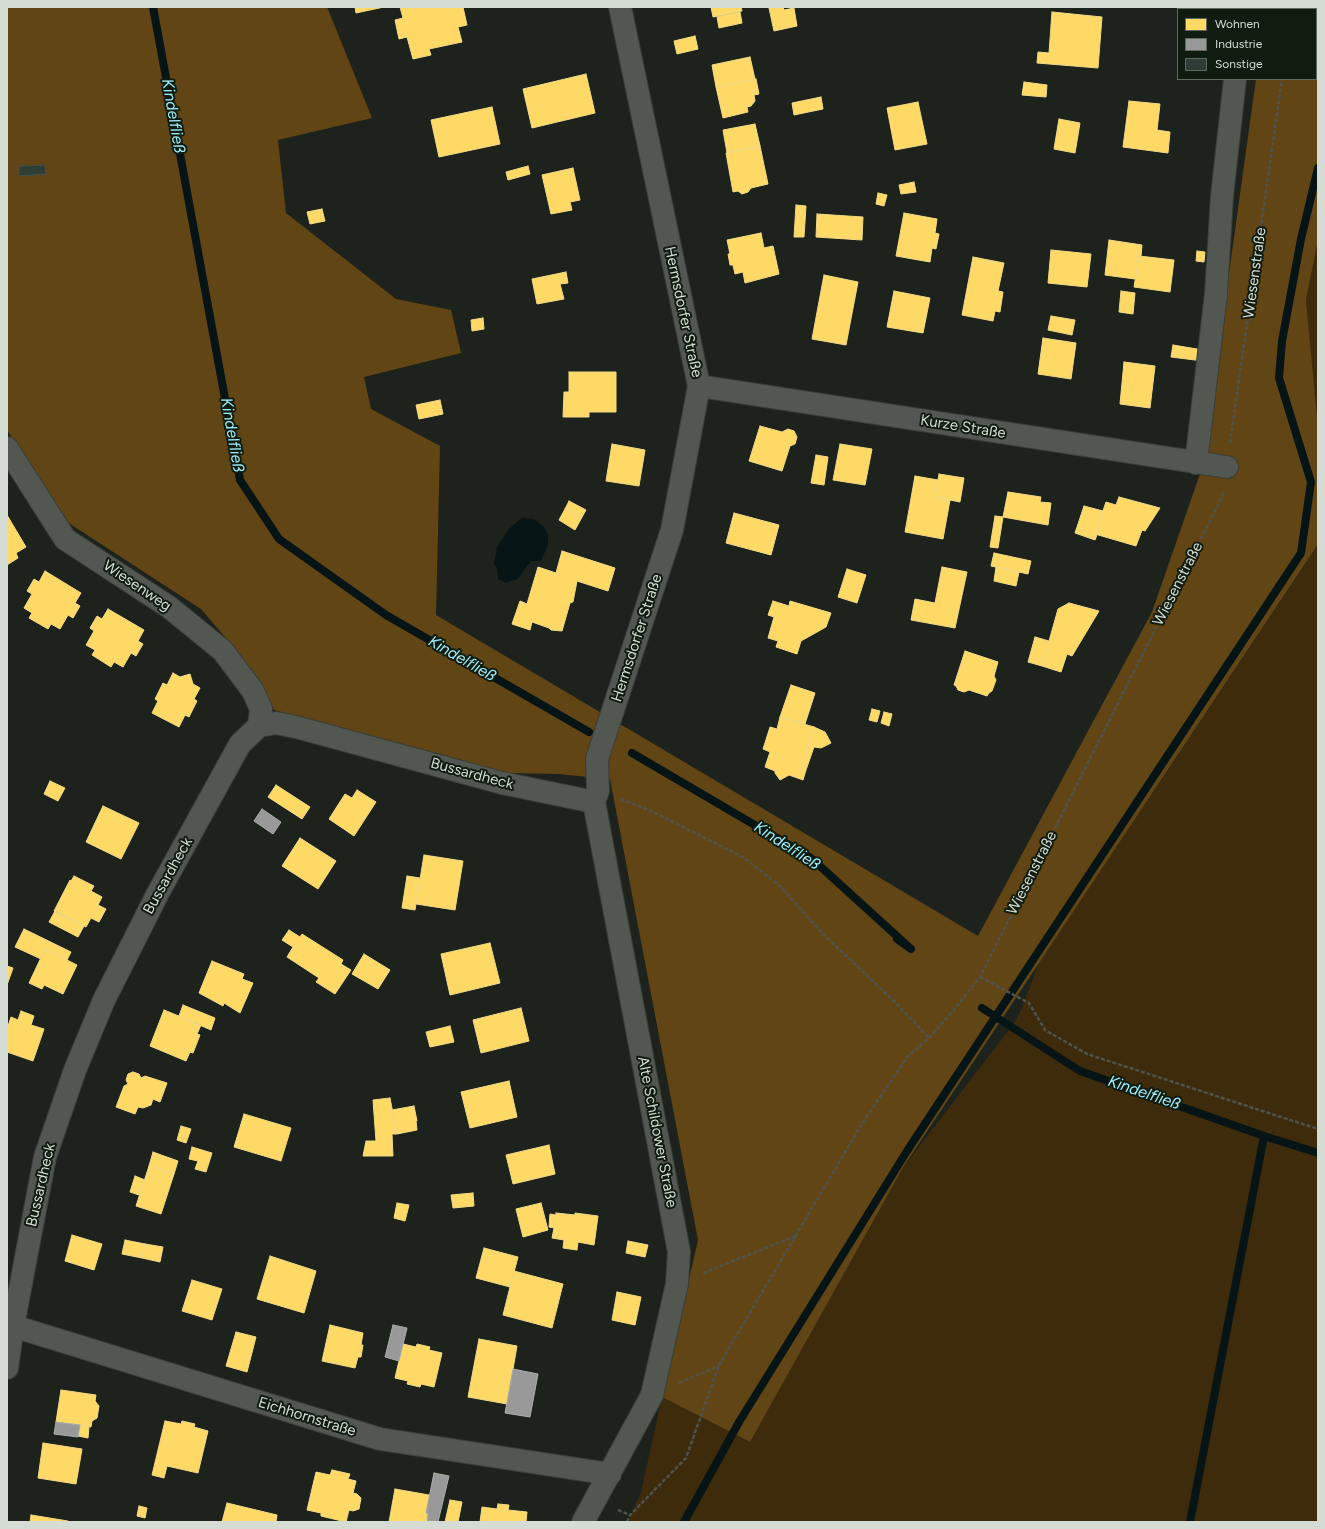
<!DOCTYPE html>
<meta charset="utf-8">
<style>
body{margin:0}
#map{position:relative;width:1325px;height:1529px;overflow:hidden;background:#1d231c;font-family:Figtree,sans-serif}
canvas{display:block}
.frame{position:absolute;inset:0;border:8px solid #d4dcd4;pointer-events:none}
.legend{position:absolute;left:1177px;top:8px;width:140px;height:72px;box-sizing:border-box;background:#111c10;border:1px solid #5f695e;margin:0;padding:5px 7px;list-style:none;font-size:12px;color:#d4dcd4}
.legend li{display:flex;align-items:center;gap:8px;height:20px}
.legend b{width:20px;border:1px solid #5f695e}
</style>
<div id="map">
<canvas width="1325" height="1529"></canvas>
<div class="frame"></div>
<ul class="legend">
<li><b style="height:11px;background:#ffd966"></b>Wohnen</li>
<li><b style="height:11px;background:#999"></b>Industrie</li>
<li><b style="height:11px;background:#303d37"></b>Sonstige</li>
</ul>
</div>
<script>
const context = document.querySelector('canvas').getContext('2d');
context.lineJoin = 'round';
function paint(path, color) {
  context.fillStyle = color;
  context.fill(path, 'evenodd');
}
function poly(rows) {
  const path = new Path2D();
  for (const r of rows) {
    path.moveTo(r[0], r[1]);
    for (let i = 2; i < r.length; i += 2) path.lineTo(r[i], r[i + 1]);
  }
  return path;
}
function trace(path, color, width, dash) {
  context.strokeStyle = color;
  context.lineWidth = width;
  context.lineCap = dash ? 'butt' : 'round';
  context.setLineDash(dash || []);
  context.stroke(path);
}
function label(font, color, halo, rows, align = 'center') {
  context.font = font + ' Figtree,sans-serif';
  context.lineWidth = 4;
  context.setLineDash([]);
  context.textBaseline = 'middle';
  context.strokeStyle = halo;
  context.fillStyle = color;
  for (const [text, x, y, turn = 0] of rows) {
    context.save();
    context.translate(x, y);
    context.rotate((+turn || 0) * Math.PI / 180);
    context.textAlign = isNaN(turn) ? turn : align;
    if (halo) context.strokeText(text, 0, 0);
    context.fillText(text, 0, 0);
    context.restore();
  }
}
paint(poly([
 [1318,240,1318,427,1306,300],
 [1318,544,1318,1522,628,1522,641,1492,662,1397,750,1442,904,1166,1015,1022,1021,1010,1039,963]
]), '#3d2b0c');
paint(poly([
 [7,7,327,7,372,118,278,140,286,213,396,299,451,310,461,353,364,377,371,409,440,446,436,615,978,936,1152,612,1202,468,1256,79,1316,79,1316,9,1265,9,1265,7,1318,7,1318,240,1306,300,1318,427,1318,544,904,1166,750,1442,662,1397,698,1240,610,779,558,774,508,773,274,710,261,685,237,651,201,609,64,520,7,430]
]), '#624514');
paint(poly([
 [522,518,534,519,543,526,548,534,548,545,541,561,531,561,518,579,506,583,498,579,497,569,494,564,497,547,509,529]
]), '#071416');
const homes = poly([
 [355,7,384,7,356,13,355,7],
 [400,7,463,7,467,25,458,27,462,42,429,49,431,55,413,59,407,37,399,39,395,20,403,18,400,7],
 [711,7,741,7,742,11,713,17,711,7],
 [773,7,783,7,784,10,794,8,797,26,774,31,769,8,773,7],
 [740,12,742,23,719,28,717,17,740,12],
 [1052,12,1102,17,1098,68,1037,63,1038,52,1049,53,1052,12],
 [695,36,698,49,677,54,674,41,695,36],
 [750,57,755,79,716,87,712,65,750,57],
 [586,74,595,113,532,128,523,89,586,74],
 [756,79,759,94,754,95,755,101,751,106,747,107,748,112,723,118,716,87,756,79],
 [1024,82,1047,85,1046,97,1022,95,1024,82],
 [821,97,823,109,794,115,792,103,821,97],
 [1129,101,1160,104,1157,130,1170,132,1168,153,1123,147,1129,101],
 [918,102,927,144,895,150,887,108,918,102],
 [492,107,500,144,439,157,431,120,492,107],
 [1059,119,1080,123,1075,153,1054,149,1059,119],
 [755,124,760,146,727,153,723,130,755,124],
 [760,146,768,184,751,188,748,192,742,194,738,191,733,192,726,153,760,146],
 [528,166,530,174,508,180,506,172,528,166],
 [573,168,580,200,570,202,572,210,551,214,542,175,573,168],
 [914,182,916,192,901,194,899,185,914,182],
 [878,193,887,195,884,206,876,204,878,193],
 [796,205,806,206,804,237,794,237,796,205],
 [322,209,325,221,310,224,307,212,322,209],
 [904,213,937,219,935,233,939,234,936,249,932,248,930,262,896,256,904,213],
 [817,214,863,217,862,240,816,237,817,214],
 [761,233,764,248,773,246,779,274,745,283,743,272,735,274,733,265,730,265,728,254,730,254,727,240,761,233],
 [1109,240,1142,245,1141,256,1139,256,1135,279,1105,275,1109,240],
 [1051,250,1091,254,1087,287,1048,283,1051,250],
 [1197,251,1205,252,1204,262,1196,261,1197,251],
 [1139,256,1174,260,1170,292,1134,287,1139,256],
 [973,257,1004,263,998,291,1003,292,1000,312,995,311,993,321,962,315,973,257],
 [566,272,568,283,560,284,564,299,537,304,532,279,566,272],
 [824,275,858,282,846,345,812,339,824,275],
 [894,291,930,298,923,333,887,327,894,291],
 [1121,291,1135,293,1133,314,1119,312,1121,291],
 [1051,316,1075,320,1072,335,1048,330,1051,316],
 [483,318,484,329,472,331,471,320,483,318],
 [1043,338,1076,343,1071,379,1038,374,1043,338],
 [1173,345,1203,350,1203,361,1171,357,1173,345],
 [1124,362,1155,366,1150,408,1120,404,1124,362],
 [569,372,616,372,616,412,589,412,589,417,563,417,564,392,569,392,569,372],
 [440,400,443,414,419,419,416,405,440,400],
 [760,426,782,432,788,429,794,431,797,437,795,444,790,446,782,471,749,461,760,426],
 [612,444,645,450,639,486,606,481,612,444],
 [840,444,872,449,865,485,833,480,840,444],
 [816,455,828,457,824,485,811,483,816,455],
 [939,474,964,478,960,502,935,497,939,474],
 [915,476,938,480,935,497,950,500,943,539,905,532,915,476],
 [1008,492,1041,497,1040,502,1051,503,1048,525,1003,517,1008,492],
 [1119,497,1160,508,1145,531,1142,530,1136,546,1095,534,1106,502,1116,505,1119,497],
 [569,501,586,510,581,519,565,509,569,501],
 [1084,506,1103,511,1095,534,1097,535,1095,540,1075,533,1084,506],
 [565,509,581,519,575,530,559,520,565,509],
 [734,513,779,525,771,555,726,543,734,513],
 [7,515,26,547,16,553,18,558,7,565,7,515],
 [995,516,1003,517,998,548,990,547,995,516],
 [562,551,615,568,608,591,577,581,573,602,570,603,562,631,551,630,549,628,532,622,530,630,512,624,520,601,527,604,538,567,556,573,562,551],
 [994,553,1031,561,1028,574,991,566,994,553],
 [942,567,967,572,955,628,911,620,915,599,935,603,942,567],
 [996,567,1019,572,1016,586,994,581,996,567],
 [847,569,866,575,857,603,838,597,847,569],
 [45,571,81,593,75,603,80,606,73,618,68,615,60,629,51,624,48,629,29,618,32,613,24,608,32,594,27,591,34,579,39,582,45,571],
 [773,601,789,606,790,601,831,613,826,627,801,641,797,654,776,647,778,641,768,638,774,617,768,615,773,601],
 [1069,603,1099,611,1072,656,1067,654,1061,672,1042,666,1058,609,1069,603],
 [108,609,144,630,138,641,143,644,136,656,131,653,123,667,114,662,111,667,92,655,95,650,86,645,94,631,90,628,97,616,102,619,108,609],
 [1035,637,1049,641,1042,666,1028,662,1035,637],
 [965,651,998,662,994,676,996,680,992,691,989,693,987,696,969,690,964,692,958,690,956,686,954,685,965,651],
 [173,673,180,677,190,674,193,684,200,688,194,699,197,701,189,717,185,715,179,727,152,713,158,701,155,699,163,683,167,685,173,673],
 [791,685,815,693,805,724,780,717,791,685],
 [872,709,880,711,877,722,869,720,872,709],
 [884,712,892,714,889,726,881,723,884,712],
 [780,717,814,727,801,769,806,770,803,780,789,775,780,780,775,773,775,771,765,767,770,752,763,749,770,727,777,729,780,717],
 [814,727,825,732,831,743,821,748,814,747,806,770,801,769,814,727],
 [50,781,65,788,58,801,44,794,50,781],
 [276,785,310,807,302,819,268,797,276,785],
 [357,790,376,802,354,836,329,819,345,794,352,798,357,790],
 [103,806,139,823,121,859,86,842,103,806],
 [300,838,336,861,318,889,282,866,300,838],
 [424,855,463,861,455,910,416,904,424,855],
 [74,876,94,886,91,891,102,897,98,905,106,909,99,922,91,918,86,927,54,911,70,880,71,881,74,876],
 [407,876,420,878,415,910,402,908,407,876],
 [55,911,84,926,78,937,49,922,55,911],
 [24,929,71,952,67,960,45,949,41,959,15,947,24,929],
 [289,930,300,937,302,934,343,960,341,964,351,970,335,994,316,982,319,978,287,957,293,947,282,940,289,930],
 [490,943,500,983,450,995,441,954,490,943],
 [45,949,77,965,63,994,44,985,42,989,29,983,45,949],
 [364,954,390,970,378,989,352,974,364,954],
 [212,961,244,974,242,979,253,983,240,1013,224,1003,223,1006,199,993,212,961],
 [7,966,13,968,7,985,7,966],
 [183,1005,215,1018,211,1030,179,1016,183,1005],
 [521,1008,529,1041,481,1053,473,1020,521,1008],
 [164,1010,201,1025,197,1034,200,1035,193,1053,190,1052,186,1061,150,1046,164,1010],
 [21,1011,34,1016,31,1025,44,1029,33,1061,7,1052,7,1029,11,1017,18,1020,21,1011],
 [450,1026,454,1042,430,1047,426,1032,450,1026],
 [133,1072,139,1074,141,1078,145,1076,167,1083,160,1102,153,1099,151,1105,143,1108,138,1107,135,1114,116,1107,124,1086,128,1084,126,1080,128,1074,133,1072],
 [509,1081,517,1117,470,1128,461,1092,509,1081],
 [390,1098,397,1134,392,1134,393,1156,363,1156,366,1141,376,1141,373,1100,390,1098],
 [414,1106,417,1121,416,1121,417,1130,397,1134,392,1110,414,1106],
 [244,1114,291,1128,281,1161,234,1147,244,1114],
 [181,1126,191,1129,186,1143,177,1140,181,1126],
 [549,1145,555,1174,513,1184,506,1155,549,1145],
 [192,1147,212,1153,206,1172,195,1169,198,1161,189,1159,192,1147],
 [153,1152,178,1161,174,1174,149,1166,153,1152],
 [149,1166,174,1174,161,1214,136,1206,149,1166],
 [135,1176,145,1180,139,1195,130,1192,135,1176],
 [473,1193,474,1206,453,1208,451,1195,473,1193],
 [397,1203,409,1205,405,1221,394,1218,397,1203],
 [541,1203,548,1230,523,1237,516,1209,541,1203],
 [556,1213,575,1215,575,1213,598,1216,594,1245,578,1242,577,1250,563,1248,564,1240,552,1238,554,1228,549,1227,550,1214,556,1215,556,1213],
 [72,1235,102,1244,94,1270,65,1261,72,1235],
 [125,1240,145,1244,142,1258,122,1254,125,1240],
 [628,1241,648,1245,645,1257,626,1253,628,1241],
 [145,1244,163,1247,160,1262,142,1258,145,1244],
 [484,1248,518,1257,510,1287,476,1278,484,1248],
 [270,1256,316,1271,304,1313,257,1299,270,1256],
 [514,1271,563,1284,552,1328,503,1315,514,1271],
 [192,1280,222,1289,212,1320,182,1311,192,1280],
 [617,1292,641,1297,635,1325,612,1320,617,1292],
 [330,1325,363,1333,361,1345,363,1345,361,1357,358,1357,355,1368,322,1361,330,1325],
 [236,1332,256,1337,247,1372,226,1366,236,1332],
 [479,1339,517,1346,507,1404,468,1397,479,1339],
 [403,1344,416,1347,417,1344,430,1347,429,1350,442,1353,434,1387,421,1384,420,1387,407,1384,408,1381,395,1378,403,1344],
 [61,1390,96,1395,95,1401,99,1406,97,1418,92,1421,91,1427,56,1422,61,1390],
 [165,1421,181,1424,182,1421,195,1424,194,1427,208,1431,198,1473,167,1466,164,1478,152,1475,165,1421],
 [80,1425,89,1427,88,1438,78,1436,80,1425],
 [43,1443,82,1449,76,1484,38,1478,43,1443],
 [332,1470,350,1474,348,1479,356,1481,353,1493,357,1494,361,1498,359,1509,353,1511,349,1510,346,1522,321,1516,321,1513,307,1510,316,1472,330,1475,332,1470],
 [395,1489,429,1495,426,1513,428,1514,427,1522,389,1522,395,1489],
 [450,1500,462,1502,458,1522,445,1522,450,1500],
 [227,1503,277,1515,276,1522,222,1522,227,1503],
 [498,1504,509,1505,508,1510,527,1512,526,1522,480,1522,482,1507,497,1509,498,1504],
 [139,1506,147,1508,145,1518,137,1516,139,1506],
 [31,1515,68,1521,68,1522,30,1522,31,1515]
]);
paint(homes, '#ffd966');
trace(homes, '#f2da87', 1);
const industry = poly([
 [262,809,281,822,273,834,254,821,262,809],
 [393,1325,407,1328,399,1361,385,1357,393,1325],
 [513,1369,538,1374,530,1417,505,1413,513,1369],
 [56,1422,80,1425,78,1437,54,1434,56,1422],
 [434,1473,449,1476,438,1522,427,1520,428,1514,426,1513,434,1473]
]);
paint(industry, '#999');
trace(industry, '#abadab', 1);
trace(poly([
 [153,7,240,480,279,539,386,615,589,732],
 [632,753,811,858,911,949,897,939],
 [982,1008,1080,1071,1264,1136,1318,1153],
 [684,1522,739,1422,907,1151,1301,553,1311,482,1279,378,1282,341,1301,239,1318,168],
 [1190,1522,1264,1136]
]), '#071416', 8);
const building = poly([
 [45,165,46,174,19,176,19,166,45,165]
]);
paint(building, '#303d37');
trace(building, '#48504b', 1);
const minor = poly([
 [1249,9,1250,7],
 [699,386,1227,467],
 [7,448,65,539,169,607,223,651,253,691,261,709,259,726],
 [1196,463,1216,294,1222,196,1235,79],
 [13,1326,380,1439,610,1474],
 [7,1368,13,1326,45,1157,75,1070,104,1000,158,893,240,744,259,726,276,723,296,727,502,783,594,802],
 [583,1522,652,1395,677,1284,679,1252,594,802,598,791,597,759,672,530,699,386,620,7]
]);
trace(minor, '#383e38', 24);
trace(poly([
 [1293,9,1293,7],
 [1230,443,1282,79],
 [621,799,649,810,743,857,781,887,823,934,895,1002,929,1038],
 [980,977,1029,1003,1045,1030,1087,1054,1318,1129],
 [703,1273,796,1236],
 [679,1383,719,1366],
 [618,1510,630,1515],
 [627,1522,630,1515,686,1458,719,1365,863,1122,908,1056,929,1038,953,1011,980,977,1222,497,1223,491]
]), '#4e534d', 2.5, [4, 2]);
trace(minor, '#525751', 22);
label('15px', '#d4dcd4', '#111c10', [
 ["Wiesenstraße",1255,273,-82],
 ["Hermsdorfer Straße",683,312,78],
 ["Kurze Straße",963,427,9],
 ["Wiesenstraße",1178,584,-63],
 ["Wiesenweg",137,586,34],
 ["Hermsdorfer Straße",637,638,-72],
 ["Bussardheck",472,774,15],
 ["Wiesenstraße",1032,873,-63],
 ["Bussardheck",168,876,-61],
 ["Alte Schildower Straße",657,1132,79],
 ["Bussardheck",41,1185,-77],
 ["Eichhornstraße",307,1417,17]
]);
label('italic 16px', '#9feefe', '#111c10', [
 ["Kindelfließ",173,116,80],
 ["Kindelfließ",232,435,80],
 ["Kindelfließ",462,659,30],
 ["Kindelfließ",787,846,33],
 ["Kindelfließ",1144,1093,19]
]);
</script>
